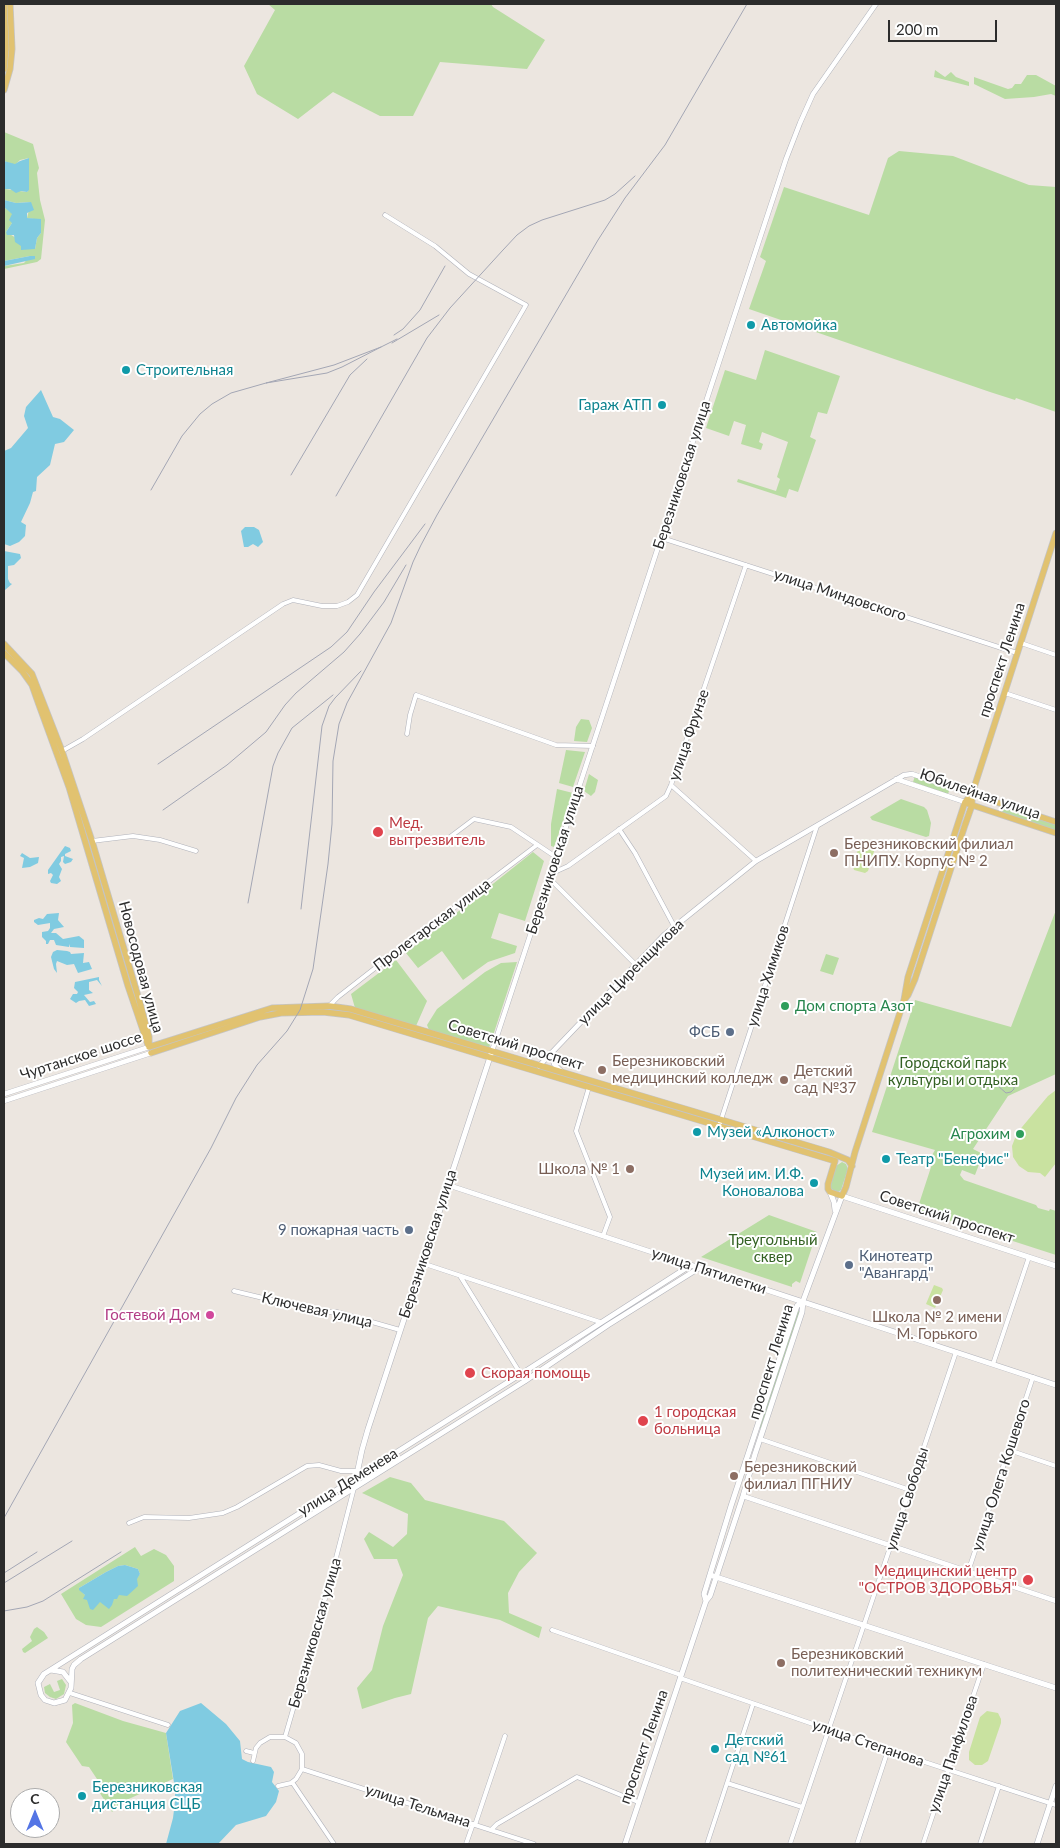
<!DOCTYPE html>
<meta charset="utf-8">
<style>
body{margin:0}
#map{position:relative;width:1060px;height:1848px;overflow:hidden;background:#ece6e0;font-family:Lato,sans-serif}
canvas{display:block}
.frame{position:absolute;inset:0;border:5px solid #2c2c2c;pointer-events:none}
.north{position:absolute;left:10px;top:1788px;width:50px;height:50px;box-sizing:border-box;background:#fff;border:1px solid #ababab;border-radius:50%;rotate:0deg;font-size:14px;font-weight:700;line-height:20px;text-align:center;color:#2c2c2c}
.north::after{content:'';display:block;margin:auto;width:18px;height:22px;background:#5475e5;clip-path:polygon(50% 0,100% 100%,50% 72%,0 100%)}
.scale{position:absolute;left:888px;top:20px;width:109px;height:22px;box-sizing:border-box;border:2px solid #2c2c2c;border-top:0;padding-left:6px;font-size:15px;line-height:18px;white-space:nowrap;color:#2c2c2c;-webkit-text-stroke:4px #fff;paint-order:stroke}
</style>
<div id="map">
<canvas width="1060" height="1848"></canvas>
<div class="frame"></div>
<div class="north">С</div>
<div class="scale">200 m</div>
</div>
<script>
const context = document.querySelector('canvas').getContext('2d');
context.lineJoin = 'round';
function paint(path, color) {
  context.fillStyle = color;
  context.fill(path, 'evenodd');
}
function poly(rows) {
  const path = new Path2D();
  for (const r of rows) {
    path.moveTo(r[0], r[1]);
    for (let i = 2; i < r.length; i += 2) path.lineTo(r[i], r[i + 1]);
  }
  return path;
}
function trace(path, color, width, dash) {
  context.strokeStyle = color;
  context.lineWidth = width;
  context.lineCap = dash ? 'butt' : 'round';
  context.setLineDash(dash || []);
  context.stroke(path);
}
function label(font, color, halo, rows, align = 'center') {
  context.font = font + ' Lato,sans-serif';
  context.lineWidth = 4;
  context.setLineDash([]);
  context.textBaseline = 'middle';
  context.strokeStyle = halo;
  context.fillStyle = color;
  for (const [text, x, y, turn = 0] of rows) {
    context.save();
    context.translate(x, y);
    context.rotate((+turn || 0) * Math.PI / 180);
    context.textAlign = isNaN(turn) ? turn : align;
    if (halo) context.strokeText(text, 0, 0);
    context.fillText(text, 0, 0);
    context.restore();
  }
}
paint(poly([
 [268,4,491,4,493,7,545,40,527,69,440,62,413,116,380,116,333,92,298,119,257,94,244,66,275,10],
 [935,70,945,77,951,72,956,77,969,82,969,86,934,77],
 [1027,75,1036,75,1056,86,1056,96,1051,94,1034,97,1005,99,974,84,974,77,1008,89,1012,88,1015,84,1021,84],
 [4,132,33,144,39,168,37,173,40,200,45,220,41,259,37,262,4,269,4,266,24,263,30,256,4,261,4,207,12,213,12,223,6,232,35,249,37,238,41,233,41,220,27,218,31,202,16,203,4,200,4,187,5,189,27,192,29,189,29,158,20,160,15,165,4,161],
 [899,151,953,156,1029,185,1056,187,1056,412,1016,398,1015,400,990,392,749,309,766,261,760,257,784,187,869,215,888,158],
 [765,350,840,376,827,414,818,412,810,437,816,440,798,492,789,489,786,498,737,482,738,479,776,491,780,479,777,477,788,442,762,432,759,442,763,444,761,450,741,444,746,425,734,421,729,436,706,428,725,370,756,380],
 [581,719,589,720,592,728,587,742,574,741,576,727],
 [566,750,585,752,573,787,559,783],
 [589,774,598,780,595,792,591,796,584,791],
 [915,776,950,788,948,794,913,782],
 [557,789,573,793,554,847,551,846,551,824],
 [901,799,924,807,927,810,931,823,929,836,926,837,872,820,870,817],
 [1002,806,1056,825,1056,831,1000,812],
 [533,852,544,861,525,921,499,913,491,938,517,946,515,953,488,962,463,980,442,951,418,968,406,953],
 [1056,910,1056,1074,1008,1096,973,1149,983,1154,975,1175,962,1170,960,1175,964,1180,1036,1205,1038,1208,1049,1211,1050,1209,1056,1211,1056,1255,917,1210,933,1161,931,1157,935,1150,872,1132,915,1000,1011,1027],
 [826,954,839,958,833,975,820,971],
 [396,960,427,1001,416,1026,355,1008,351,994],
 [517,962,489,1048,429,1030,427,1025,437,1009,485,972,501,963],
 [842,1162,846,1164,848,1169,841,1190,838,1192,831,1189,830,1185,836,1166],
 [769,1215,817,1232,800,1283,796,1281,792,1284,792,1287,701,1257],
 [798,1311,800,1312,761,1428,759,1428],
 [390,1477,411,1483,425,1500,504,1521,537,1553,519,1572,508,1593,509,1613,542,1627,539,1638,500,1620,438,1606,428,1618,411,1694,395,1698,362,1709,357,1688,372,1670,383,1626,403,1575,397,1559,374,1559,364,1539,369,1532,393,1547,407,1534,408,1514,362,1493],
 [135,1547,141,1556,154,1549,166,1555,174,1566,174,1581,101,1627,86,1625,76,1619,61,1594],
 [125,1565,138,1569,140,1574,137,1578,114,1599,103,1603,85,1595,81,1591,79,1588,106,1572,118,1566],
 [37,1627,44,1632,48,1638,25,1653,23,1652,22,1649,32,1641,30,1637,34,1629],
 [62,1679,66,1685,64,1694,56,1699,50,1697,45,1693,44,1687,50,1684,54,1692,60,1690,57,1681],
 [75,1703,123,1721,166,1733,173,1779,122,1802,112,1812,96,1787,97,1779,89,1767,82,1766,66,1742,73,1723,72,1705]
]), '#b9dca3');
paint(poly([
 [865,839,875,842,876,845,868,871,865,873,854,870,853,866,861,840],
 [1056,1090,1056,1163,1045,1177,1040,1173,1028,1172,1019,1166,1013,1157,1012,1146,1017,1133,1048,1096],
 [934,1285,942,1288,943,1290,935,1308,926,1304],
 [987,1711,998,1713,1001,1719,1001,1723,988,1761,982,1765,975,1765,969,1760,969,1752,980,1717]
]), '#c9e2a0');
paint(poly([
 [29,158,29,190,27,192,21,191,16,193,10,189,5,189,4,187,4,161,15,164,20,161],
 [4,200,16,203,31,202,34,210,27,213,27,218,41,219,41,233,37,238,35,249,21,250,21,246,15,242,14,235,7,235,6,232,12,223,9,220,12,214,4,207],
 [30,256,35,256,35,259,4,266,4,261],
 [41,390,53,417,60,419,74,430,64,442,55,444,50,465,37,477,36,491,33,492,30,503,21,522,26,525,25,536,19,542,10,546,4,544,4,451,11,448,28,428,24,416,26,407],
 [245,527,254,527,259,530,263,542,258,547,253,544,248,547,244,547,241,531],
 [4,551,20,554,21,558,14,565,8,566,8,579,10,583,12,584,5,590,4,590],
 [65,846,70,848,71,851,65,854,65,856,73,859,71,862,65,864,63,862,64,856,61,857,61,861,59,864,62,869,59,877,61,881,57,884,51,883,50,881,53,875,51,873,48,874,48,870],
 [22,853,30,858,39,857,38,863,30,867,22,868,24,858,20,856],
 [59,913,58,920,64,927,54,929,51,933,56,933,63,939,79,936,84,940,84,948,70,947,69,944,69,947,56,945,54,940,50,940,48,944,46,944,46,941,42,937,42,932,48,931,50,928,50,923,38,925,34,922,34,920,39,918,43,919,47,914],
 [57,950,67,951,70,952,71,954,84,953,83,963,89,962,92,969,78,973,74,964,67,965,57,961,56,964,57,973,54,969,51,957,53,952],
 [99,977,99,980,102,986,97,980,89,982,89,990,93,993,84,995,90,1002,94,1001,96,1004,89,1006,85,1000,79,1001,76,1003,70,999,73,994,77,994,78,992,74,988,75,982],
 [125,1565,138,1569,140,1574,137,1579,138,1586,127,1596,119,1595,117,1599,114,1599,112,1605,109,1609,100,1602,93,1610,90,1609,87,1600,83,1599,85,1595,79,1590,79,1588,106,1572,118,1566],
 [201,1703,226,1724,240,1741,242,1759,248,1762,271,1767,274,1772,272,1782,279,1791,276,1802,266,1816,236,1825,218,1844,166,1844,173,1818,175,1802,175,1789,166,1733,180,1711]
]), '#80cbe1');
trace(poly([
 [4,872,4,875]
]), '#80cbe1', 1);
const minor = poly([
 [662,538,1017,653],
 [1021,643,1056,655],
 [1005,693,1056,710],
 [407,734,410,715,416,695,556,745,593,746],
 [62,751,83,739,283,604,293,600,322,606,337,606,348,602,357,595,526,305,469,274,435,246,385,215],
 [671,785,756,861],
 [619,829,635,853,674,926],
 [92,841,133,836,160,840,196,851],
 [442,843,474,819,511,827,556,857],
 [636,965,549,878,557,871,568,866,666,796,671,785,746,565],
 [329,1006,338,997,388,958,537,845],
 [589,1087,576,1131,610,1217,603,1236],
 [719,1126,817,826],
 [422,1263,600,1322],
 [460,1276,525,1381],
 [234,1291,321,1312,337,1312,400,1330],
 [993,1364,1029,1257],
 [760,1439,910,1490],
 [1009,1450,1056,1466],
 [129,1523,144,1517,189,1518,223,1513,237,1507,307,1466,319,1465,341,1471,357,1471],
 [968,1572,1033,1377],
 [552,1630,681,1675],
 [680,1678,888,1750,1056,1805],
 [70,1693,168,1725],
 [285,1737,329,1585,354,1488],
 [246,1751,254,1753],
 [253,1761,256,1748,260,1743,270,1737,285,1737,296,1743,302,1754,302,1769,296,1779,291,1783,278,1786],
 [302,1769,534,1844],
 [292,1782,334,1844],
 [727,1783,802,1807],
 [475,1825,505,1736],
 [491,1830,497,1824,577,1777,638,1802],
 [466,1844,473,1824],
 [707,1844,753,1704],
 [790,1844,956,1352],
 [857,1844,888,1750],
 [923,1844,984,1664],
 [980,1844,999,1786]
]);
const tertiary = poly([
 [896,779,965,802],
 [492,1051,786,159,800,123,813,94,876,4],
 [551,1053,554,1064,561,1071],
 [539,1066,664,935,756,861,904,775,912,774,972,794],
 [4,1094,149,1047],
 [4,1101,151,1053],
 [448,1185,691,1265],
 [743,1496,1056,1601]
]);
const secondary = poly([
 [830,1192,834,1202,835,1210],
 [699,1268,608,1325,525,1381,81,1659,74,1665,72,1669,71,1688,65,1700,54,1703,45,1700,41,1695,38,1683,44,1674,521,1374,691,1265,1056,1385],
 [354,1488,362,1450,368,1429,492,1051],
 [710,1575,1056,1688],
 [706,1601,704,1594,731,1506,797,1306,803,1301],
 [51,1670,63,1672,70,1681],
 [625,1844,706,1601,710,1596,743,1496,755,1454,802,1312,803,1301,842,1196,1056,1266],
 [1037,1844,1056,1786]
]);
const primary = poly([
 [4,69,6,48,4,4],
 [4,90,10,69,12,49,10,4],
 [4,644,32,674,62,751,92,841,140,1003,149,1037,149,1047],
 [4,653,22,671,32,685,38,702,69,787,128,986,148,1045],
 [972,794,1056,822],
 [969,804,1056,833],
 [904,1000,908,995,915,979,965,825,972,805,972,794,1056,533],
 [149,1047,272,1008,329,1006,351,1009,829,1152,848,1160,852,1166],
 [151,1053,260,1017,281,1013,323,1012,349,1015,835,1161],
 [835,1161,828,1184,828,1189,830,1192,842,1196,846,1187,855,1152,904,1000,908,977,965,802,972,794]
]);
trace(minor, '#b0b2ba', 5);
trace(tertiary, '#b0b2ba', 5.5);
trace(secondary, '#b0b2ba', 6);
trace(primary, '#c4c4c4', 7);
trace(minor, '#fff', 4);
trace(tertiary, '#fff', 4.5);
trace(secondary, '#fff', 5);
trace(primary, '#e1c270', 5.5);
trace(poly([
 [394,335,403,329,420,310,445,266],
 [392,343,439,315],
 [381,347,334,365,266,383,327,373,342,367,381,347,397,339],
 [291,475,350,375,367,359],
 [151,490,182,436,200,414,212,404,231,393,266,383],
 [336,496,427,338,450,308,503,250,517,235,529,226,542,220,605,200,615,194,635,176],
 [158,764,331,647,347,632,374,592,425,524],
 [163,810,227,765,266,732,285,705,296,693,344,652,360,634,384,602,406,565],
 [248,903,273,766,278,753,292,728,333,695],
 [301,909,322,726,329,706,335,698,361,671],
 [1003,1076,1014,1084,1014,1089,1011,1092,1006,1093,997,1085,997,1081,1003,1076],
 [4,1518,211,1148,236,1098,257,1065,287,1031,300,1010,313,969,328,864,332,824,333,761,339,724,347,703,391,623,413,562,421,545,437,515,598,240,625,198,665,145,747,4],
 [4,1573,37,1552],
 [4,1583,72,1541],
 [4,1611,27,1607,43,1601,121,1552]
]), '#a3a6b4', 1);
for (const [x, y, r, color] of [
 [751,325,5,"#0f9aa8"],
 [126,370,5,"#0f9aa8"],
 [662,405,5,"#0f9aa8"],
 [378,832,6,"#e0444e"],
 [834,853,5,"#8d6e63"],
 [785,1006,5,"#2e9e5b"],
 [730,1032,5,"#5c6f8a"],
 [602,1070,5,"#8d6e63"],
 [784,1080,5,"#8d6e63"],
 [697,1132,5,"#0f9aa8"],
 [1020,1134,5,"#2e9e5b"],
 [886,1159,5,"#0f9aa8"],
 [630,1169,5,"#8d6e63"],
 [814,1183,5,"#0f9aa8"],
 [409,1230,5,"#5c6f8a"],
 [849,1265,5,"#5c6f8a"],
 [937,1300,5,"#8d6e63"],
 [210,1315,5,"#d1479c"],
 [470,1373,6,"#e0444e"],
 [643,1421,6,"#e0444e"],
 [734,1476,5,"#8d6e63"],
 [1028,1580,6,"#e0444e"],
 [781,1663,5,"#8d6e63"],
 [715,1749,5,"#0f9aa8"],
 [82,1796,5,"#0f9aa8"]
]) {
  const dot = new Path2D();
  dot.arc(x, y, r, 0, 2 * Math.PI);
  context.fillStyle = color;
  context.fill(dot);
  trace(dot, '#fff', 2);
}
label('15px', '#0d838f', '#fff', [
 ["Автомойка",761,325],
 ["Строительная",136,370],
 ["Гараж АТП",652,405,"right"],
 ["Музей «Алконост»",707,1132],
 ["Театр \"Бенефис\"",896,1159],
 ["Музей им. И.Ф.",804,1174,"right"],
 ["Коновалова",804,1191,"right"],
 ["Детский",725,1740],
 ["сад №61",725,1757],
 ["Березниковская",92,1787],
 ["дистанция СЦБ",92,1804]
], 'left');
label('15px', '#2c2c2c', '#fff', [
 ["Березниковская улица",682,475,-72],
 ["улица Миндовского",840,595,18],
 ["проспект Ленина",1002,660,-72],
 ["улица Фрунзе",689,735,-71],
 ["Юбилейная улица",980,794,19],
 ["Березниковская улица",555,860,-72],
 ["Пролетарская улица",432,925,-37],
 ["Новосодовая улица",141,967,75],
 ["улица Циренщикова",631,972,-45],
 ["улица Химиков",768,976,-72],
 ["Советский проспект",516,1045,17],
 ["Чуртанское шоссе",81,1056,-18],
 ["Советский проспект",947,1217,18],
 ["Березниковская улица",428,1244,-72],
 ["улица Пятилетки",709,1271,18],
 ["Ключевая улица",317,1310,13],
 ["проспект Ленина",771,1362,-73],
 ["улица Олега Кошевого",1001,1475,-72],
 ["улица Деменева",348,1482,-32],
 ["улица Свободы",907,1499,-72],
 ["Березниковская улица",315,1633,-74],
 ["улица Степанова",868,1743,19],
 ["проспект Ленина",644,1747,-71],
 ["улица Панфилова",953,1754,-71],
 ["улица Тельмана",418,1806,18]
]);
label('15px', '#be3a42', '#fff', [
 ["Мед.",389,823],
 ["вытрезвитель",389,840],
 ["Скорая помощь",481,1373],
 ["1 городская",654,1412],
 ["больница",654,1429],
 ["Медицинский центр",1017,1571,"right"],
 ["\"ОСТРОВ ЗДОРОВЬЯ\"",1017,1588,"right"]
], 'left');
label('15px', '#785e54', '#fff', [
 ["Березниковский филиал",844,844],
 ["ПНИПУ. Корпус № 2",844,861],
 ["Березниковский",612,1061],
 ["медицинский колледж",612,1078],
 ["Детский",794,1071],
 ["сад №37",794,1088],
 ["Школа № 1",620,1169,"right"],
 ["Школа № 2 имени",937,1317,"center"],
 ["М. Горького",937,1334,"center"],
 ["Березниковский",744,1467],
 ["филиал ПГНИУ",744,1484],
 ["Березниковский",791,1654],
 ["политехнический техникум",791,1671]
], 'left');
label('15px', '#27864d', '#fff', [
 ["Дом спорта Азот",795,1006],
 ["Агрохим",1010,1134,"right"]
], 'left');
label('15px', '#4e5e75', '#fff', [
 ["ФСБ",720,1032],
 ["9 пожарная часть",399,1230],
 ["Кинотеатр",859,1256,"left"],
 ["\"Авангард\"",859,1273,"left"]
], 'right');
label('15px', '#336123', '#fff', [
 ["Городской парк",953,1063],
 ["культуры и отдыха",953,1080],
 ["Треугольный",773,1240],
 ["сквер",773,1257]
]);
label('15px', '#b23c85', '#fff', [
 ["Гостевой Дом",200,1315]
], 'right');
</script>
